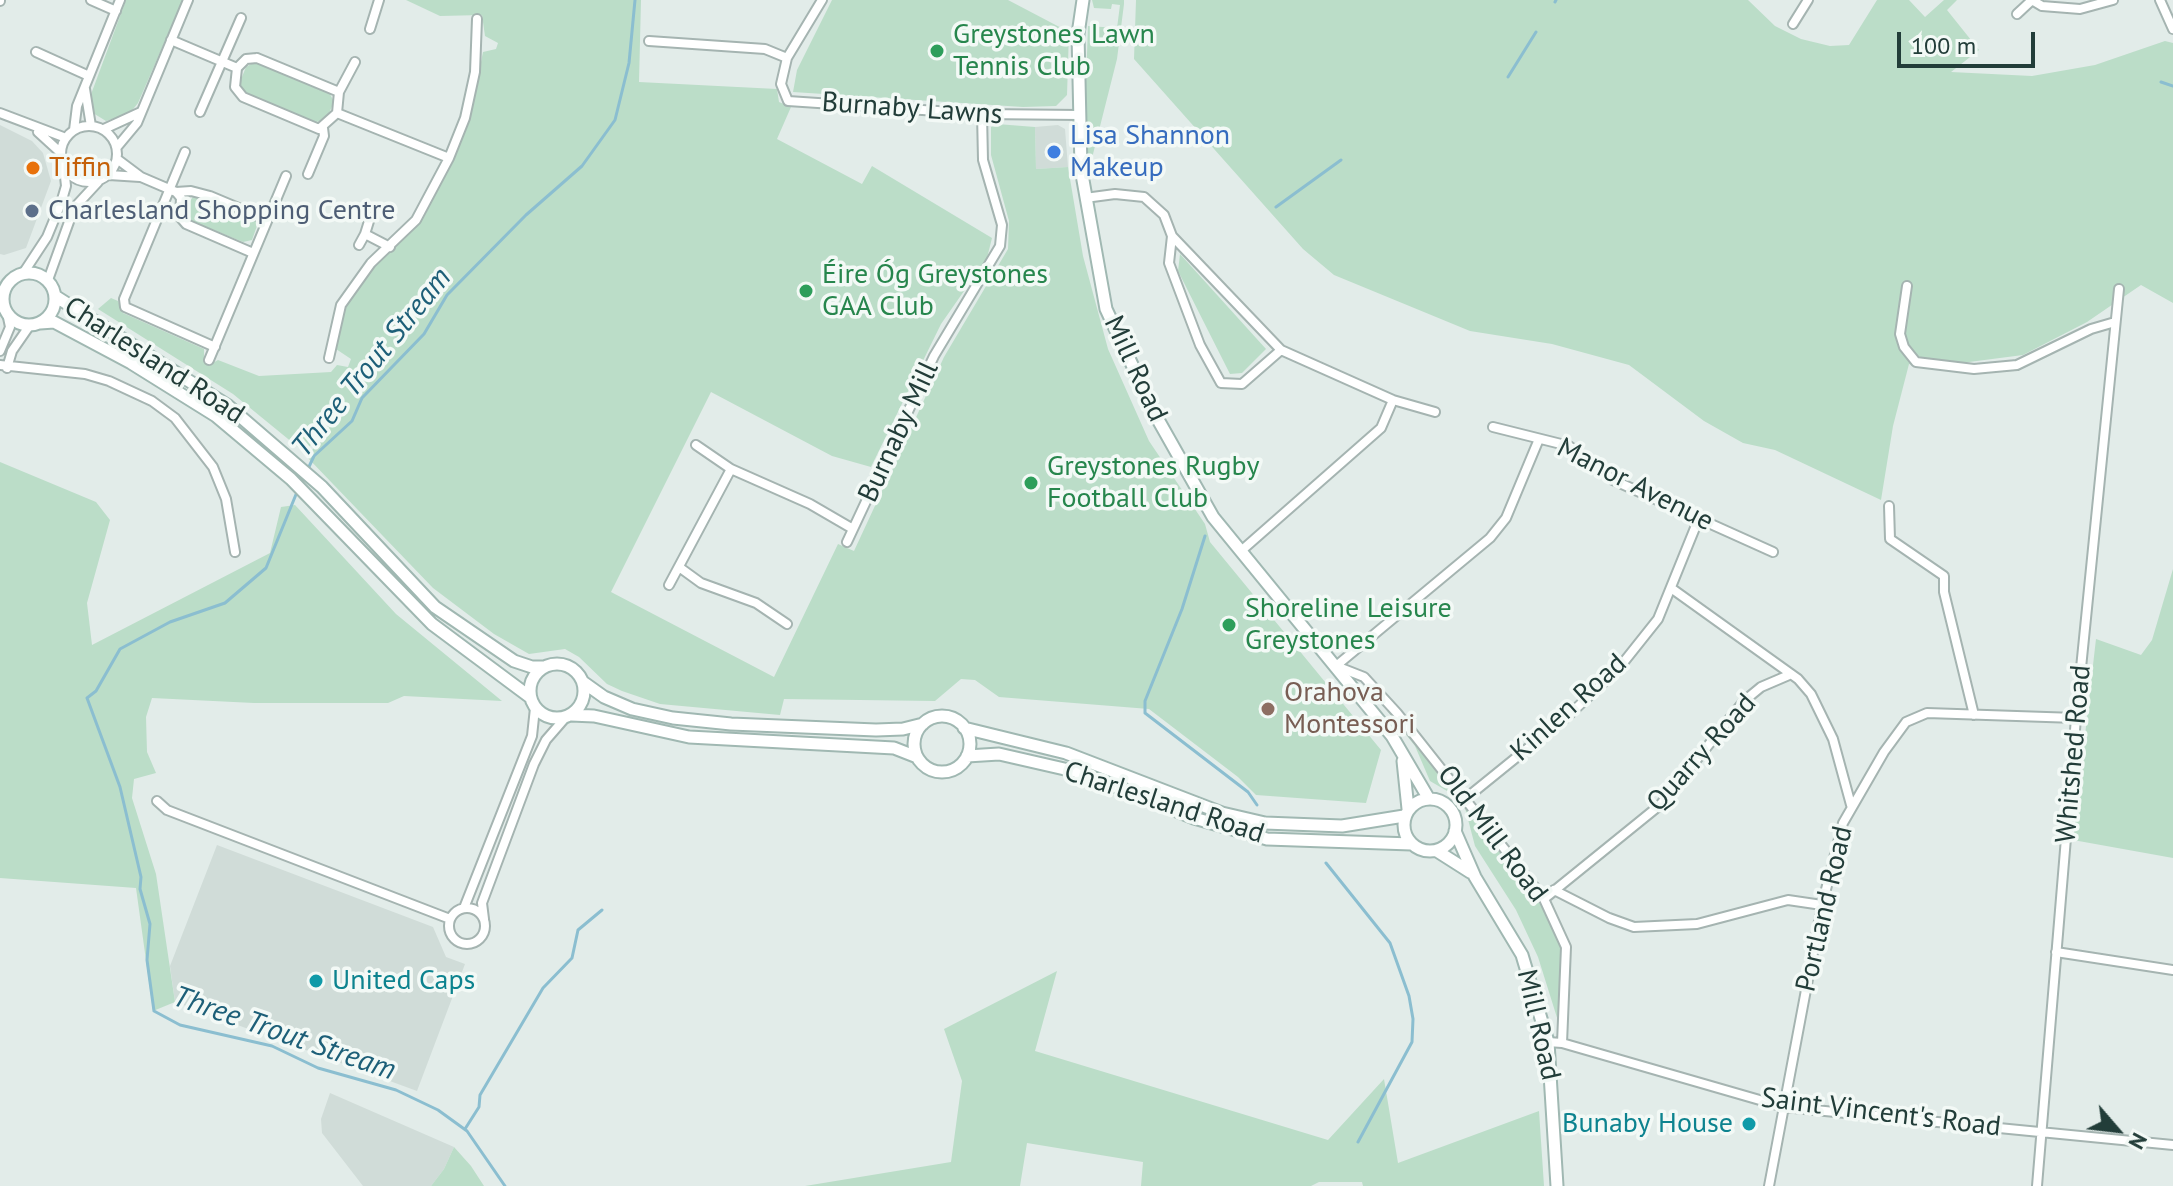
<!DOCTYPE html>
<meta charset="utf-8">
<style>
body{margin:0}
#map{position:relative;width:2173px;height:1186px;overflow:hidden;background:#e2ece9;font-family:"PT Sans",sans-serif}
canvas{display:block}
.north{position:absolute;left:2077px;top:1090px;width:80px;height:80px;-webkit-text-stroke:6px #f3f9f6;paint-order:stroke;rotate:118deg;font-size:22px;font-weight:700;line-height:32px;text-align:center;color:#223d39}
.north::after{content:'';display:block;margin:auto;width:28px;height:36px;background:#223d39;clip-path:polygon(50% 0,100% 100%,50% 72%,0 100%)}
.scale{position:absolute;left:1897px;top:32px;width:138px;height:36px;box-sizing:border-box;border:4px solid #223d39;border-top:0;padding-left:10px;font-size:24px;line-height:28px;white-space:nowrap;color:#223d39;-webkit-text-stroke:6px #f3f9f6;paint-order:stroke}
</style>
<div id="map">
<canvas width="2173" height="1186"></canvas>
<div class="north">N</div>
<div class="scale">100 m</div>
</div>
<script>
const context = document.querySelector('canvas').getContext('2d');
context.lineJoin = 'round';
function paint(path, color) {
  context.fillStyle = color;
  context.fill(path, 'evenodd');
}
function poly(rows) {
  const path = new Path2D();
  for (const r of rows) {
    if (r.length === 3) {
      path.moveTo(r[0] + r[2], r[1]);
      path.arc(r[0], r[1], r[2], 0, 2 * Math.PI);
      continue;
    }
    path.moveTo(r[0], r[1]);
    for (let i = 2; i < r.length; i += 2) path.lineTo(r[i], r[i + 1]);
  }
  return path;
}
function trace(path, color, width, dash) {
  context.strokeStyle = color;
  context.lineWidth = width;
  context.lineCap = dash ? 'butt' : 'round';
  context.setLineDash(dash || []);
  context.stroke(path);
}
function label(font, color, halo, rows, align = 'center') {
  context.font = font + ' "PT Sans",sans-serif';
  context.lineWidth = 7;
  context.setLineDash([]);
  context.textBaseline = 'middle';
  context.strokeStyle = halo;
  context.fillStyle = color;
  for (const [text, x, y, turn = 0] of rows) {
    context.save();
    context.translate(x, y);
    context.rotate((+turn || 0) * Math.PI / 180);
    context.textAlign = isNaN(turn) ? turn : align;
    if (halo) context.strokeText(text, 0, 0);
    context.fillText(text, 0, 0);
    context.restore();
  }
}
paint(poly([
 [0,125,32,141,43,153,51,181,26,248,4,255,0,254],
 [1058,125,1065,129,1068,167,1036,169,1035,127],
 [217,845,433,927,446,957,465,964,417,1091,175,1002,170,966],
 [330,1093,454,1147,444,1169,431,1186,363,1186,322,1133,321,1119]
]), '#d0dcd8');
paint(poly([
 [126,0,183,0,138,103,130,113,106,121,93,113,90,97],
 [406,0,641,0,639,82,777,89,779,102,791,107,777,139,862,184,872,166,992,238,987,258,941,324,871,467,832,456,711,392,611,592,774,677,838,544,854,551,944,357,1008,249,1009,221,991,155,991,127,997,124,1035,127,1036,169,1068,167,1083,256,1108,349,1149,441,1205,524,1210,542,1381,750,1366,803,1256,795,1238,777,1149,709,999,697,975,680,961,679,935,701,784,699,780,715,660,704,622,691,607,684,579,657,565,649,529,654,494,634,433,588,307,457,334,421,304,452,233,394,98,309,111,298,118,301,123,313,204,349,204,361,211,364,218,360,259,376,331,372,337,365,348,367,351,359,336,349,334,343,346,305,372,268,405,238,432,201,471,111,483,52,496,49,498,43,485,36,482,15,440,16],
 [832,0,1008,0,1069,32,1067,95,1056,106,1023,107,793,92,797,70],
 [1092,0,1124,0,1124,4,1117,59,1091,162,1088,162,1085,110,1088,26,1117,28,1120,5,1112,4,1111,9,1094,8],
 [1136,0,1748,0,1775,26,1801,39,1830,46,1849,45,1877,0,1909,0,1925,17,1944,0,1957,0,1947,10,1979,50,1951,72,2032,76,2095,65,2165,41,2173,43,2173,303,2141,285,2087,322,2023,355,1923,368,1909,364,1893,426,1881,500,1775,450,1743,443,1704,421,1629,365,1552,344,1470,331,1334,275,1303,249,1134,59],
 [256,61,330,94,334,102,326,120,316,122,243,92,240,82,246,67],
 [194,195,255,219,258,223,252,240,243,242,187,219,185,209],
 [1180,254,1266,349,1242,373,1230,374,1178,271],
 [0,462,96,502,110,520,87,603,92,645,270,553,281,507,295,505,396,614,502,701,404,696,388,703,254,703,152,698,146,717,147,752,156,773,134,779,132,798,156,874,175,1002,153,1011,136,888,0,878],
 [2173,569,2173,858,2073,840,2096,639,2141,655,2152,640],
 [1369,688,1391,709,1551,918,1563,948,1559,1024,1538,957,1516,910,1475,846,1465,808,1459,798,1430,781,1415,746],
 [1057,971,1035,1051,1328,1140,1384,1079,1398,1163,1539,1111,1544,1186,1363,1186,1362,1182,1319,1182,1311,1186,1141,1186,1143,1162,1027,1143,1020,1186,805,1186,951,1162,962,1081,944,1029],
 [454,1147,471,1166,484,1186,431,1186,444,1169]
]), '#bbddc8');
trace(poly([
 [1555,2,1556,0],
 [1508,77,1536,32],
 [2161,82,2173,86],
 [1276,207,1341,160],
 [307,471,314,456,352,421,362,398,424,334,447,295,526,215,582,166,615,120,629,63,635,0],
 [297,492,266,568,225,603,170,622,120,649,96,691,87,698,120,787,141,877,140,889,150,924,147,960,154,1011,180,1025,272,1046,318,1068,396,1090,438,1110,467,1131,505,1186],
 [1205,536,1182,609,1145,701,1145,713,1248,792,1257,805],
 [1326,863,1390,943,1409,996,1413,1019,1412,1042,1358,1142],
 [465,1129,479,1107,480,1095,543,988,572,958,578,930,602,910]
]), '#8bbed0', 3);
const street = poly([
 [91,0,116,11],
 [822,0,787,58,781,84,788,101,982,114,1080,115],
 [2160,0,2173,29],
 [0,1,0,0],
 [2017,14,2032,0,2042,6,2080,9,2113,0],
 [1793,24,1808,0],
 [370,29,379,0],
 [171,40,237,68],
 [649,41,765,49,787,58],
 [36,52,89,76],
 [257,58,339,92,337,113,319,129,243,97,235,87,237,68,246,59,257,58],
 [85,89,91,126],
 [339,92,355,62],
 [200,112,241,18],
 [0,113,66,138],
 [89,154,28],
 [104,129,141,112],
 [74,130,77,106,120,0],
 [38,132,61,153],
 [117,147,137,123,188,0],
 [185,152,124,299,125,307,215,347],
 [449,158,465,118,475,72,477,19],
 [117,159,141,177,176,192,191,191,210,196,267,220],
 [308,174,324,136,323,128],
 [109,175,140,177],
 [176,192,181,198,180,217,186,224,253,253],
 [1085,198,1115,194,1144,197,1164,215,1172,236,1281,350,1393,400,1435,412],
 [370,218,365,234,390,247],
 [1172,236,1169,263,1200,345,1221,383,1242,384,1281,350],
 [359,245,365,234],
 [24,272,47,237,61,203,66,186,64,167],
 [48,280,74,208,98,182],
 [1907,286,1900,334,1904,347,1916,362,1974,369,2017,365,2091,329,2115,322],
 [0,351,10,327,7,313],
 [329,358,341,305,371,263,416,220,449,158,337,113],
 [209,360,286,176],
 [0,365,85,374,109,381,152,401,175,418,213,467,226,499,235,552],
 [7,368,12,351,30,325],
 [1493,427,1569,446,1613,480,1773,552],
 [1539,439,1506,518,1490,538,1336,666,1364,677,1397,713,1544,899,1566,947,1562,1043],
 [696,445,731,469,810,504,853,529],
 [1889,506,1890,539,1944,576,1944,592,1974,715],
 [847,542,934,356,1000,246,1002,225,983,160,982,114],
 [1241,551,1381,428,1393,400],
 [679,567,701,583,756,603,787,624],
 [669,585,731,469],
 [1671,588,1798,679,1811,694,1833,739,1851,805],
 [1465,799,1570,714,1619,668,1658,619,1699,518],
 [157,801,167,810,450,919],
 [1554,890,1609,918,1634,927,1697,924,1788,900,1822,905],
 [1544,899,1660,805,1744,701,1761,687,1789,675],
 [464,908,532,736,535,708],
 [467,926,18],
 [484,919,482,903,534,764,546,740,566,717],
 [2056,952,2173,970],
 [1548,1042,1562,1043,1784,1107,2173,1145],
 [1769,1186,1822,905,1843,823,1884,752,1906,722,1927,713,2076,718],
 [2037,1186,2076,718,2119,289]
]);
const secondary = poly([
 [1083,0,1078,34,1081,169,1106,309,1156,416,1213,517,1392,736,1429,799],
 [29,299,26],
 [55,296,227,405,322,487,435,607,514,661,532,667,544,667],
 [40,323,54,322,131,363,216,416,291,479,432,624,530,697],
 [557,691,27],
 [583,682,604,697,632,709,673,718,731,724,876,730,903,729,923,724],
 [571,715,594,716,689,737,894,748,917,757],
 [942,744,28],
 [964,728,1066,753,1222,813,1265,823,1342,826,1404,816],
 [967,756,999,754,1082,773,1194,818,1267,839,1411,844],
 [1403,761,1408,809],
 [1430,825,26],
 [1455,831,1475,877,1522,955,1548,1042,1557,1186],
 [1437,851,1470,872]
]);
trace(street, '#a5b4b1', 12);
trace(secondary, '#a0b8b2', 15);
trace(street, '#fff', 8);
trace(secondary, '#fff', 11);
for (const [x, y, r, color] of [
 [937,51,8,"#2e9e5b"],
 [1054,152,8,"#3f7fe0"],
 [33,168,8,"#e8710a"],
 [32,211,8,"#5c6f8a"],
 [806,291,8,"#2e9e5b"],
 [1031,483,8,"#2e9e5b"],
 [1229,625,8,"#2e9e5b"],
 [1268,709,8,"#8d6e63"],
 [316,981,8,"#0f9aa8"],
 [1749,1124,8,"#0f9aa8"]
]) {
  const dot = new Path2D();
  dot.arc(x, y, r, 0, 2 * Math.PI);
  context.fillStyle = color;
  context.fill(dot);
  trace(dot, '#f3f9f6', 3);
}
label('28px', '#27864d', '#f3f9f6', [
 ["Greystones Lawn",953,35],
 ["Tennis Club",953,67],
 ["Éire Óg Greystones",822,275],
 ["GAA Club",822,307],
 ["Greystones Rugby",1047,467],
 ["Football Club",1047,499],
 ["Shoreline Leisure",1245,609],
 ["Greystones",1245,641]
], 'left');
label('28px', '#223d39', '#f3f9f6', [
 ["Burnaby Lawns",912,109,4],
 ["Charlesland Road",154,361,33],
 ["Mill Road",1135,369,65],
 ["Burnaby Mill",899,432,-65],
 ["Manor Avenue",1635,485,27],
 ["Kinlen Road",1569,708,-42],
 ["Quarry Road",1702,753,-48],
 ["Whitshed Road",2074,754,-85],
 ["Charlesland Road",1164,803,18],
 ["Old Mill Road",1492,834,53],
 ["Portland Road",1825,909,-77],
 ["Mill Road",1538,1025,77],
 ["Saint Vincent's Road",1881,1113,7]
]);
label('28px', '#366cbe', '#f3f9f6', [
 ["Lisa Shannon",1070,136],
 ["Makeup",1070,168]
], 'left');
label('28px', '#c56008', '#f3f9f6', [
 ["Tiffin",49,168]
], 'left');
label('28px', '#4e5e75', '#f3f9f6', [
 ["Charlesland Shopping Centre",48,211]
], 'left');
label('28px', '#785e54', '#f3f9f6', [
 ["Orahova",1284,693],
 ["Montessori",1284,725]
], 'left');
label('28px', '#0d838f', '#f3f9f6', [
 ["United Caps",332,981],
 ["Bunaby House",1733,1124,"right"]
], 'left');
label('italic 30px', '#1d5f78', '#f3f9f6', [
 ["Three Trout Stream",372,363,-51],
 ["Three Trout Stream",284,1034,19]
]);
</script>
